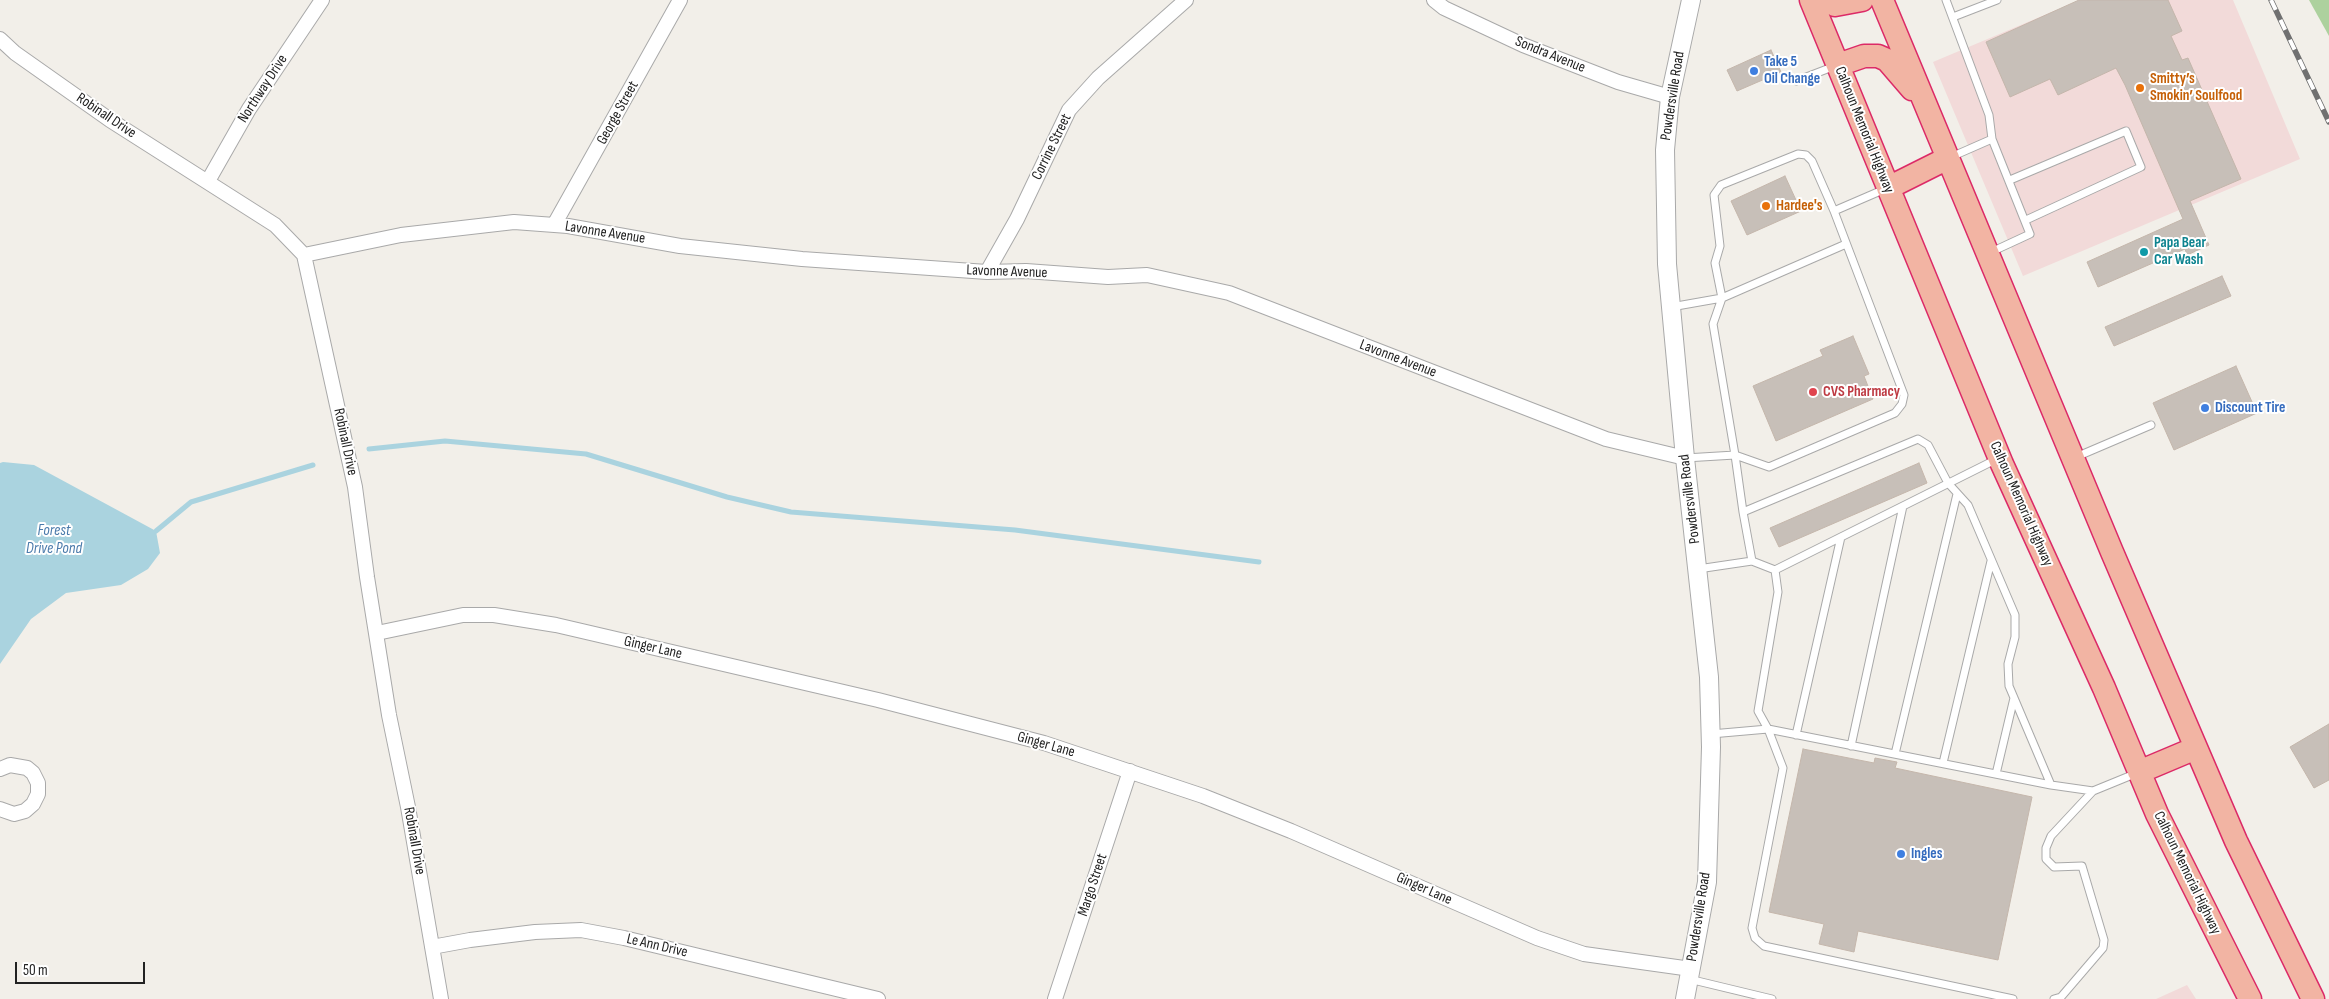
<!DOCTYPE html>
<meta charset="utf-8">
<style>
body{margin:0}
#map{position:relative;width:2329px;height:999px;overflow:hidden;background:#f2efe9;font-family:"Sofia Sans Condensed",sans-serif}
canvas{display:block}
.scale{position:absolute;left:15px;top:962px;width:130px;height:22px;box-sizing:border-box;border:2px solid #222;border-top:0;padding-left:6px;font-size:15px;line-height:18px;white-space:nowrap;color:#222;-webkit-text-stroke:4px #fff;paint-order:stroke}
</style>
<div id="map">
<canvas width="2329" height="999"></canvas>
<div class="scale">50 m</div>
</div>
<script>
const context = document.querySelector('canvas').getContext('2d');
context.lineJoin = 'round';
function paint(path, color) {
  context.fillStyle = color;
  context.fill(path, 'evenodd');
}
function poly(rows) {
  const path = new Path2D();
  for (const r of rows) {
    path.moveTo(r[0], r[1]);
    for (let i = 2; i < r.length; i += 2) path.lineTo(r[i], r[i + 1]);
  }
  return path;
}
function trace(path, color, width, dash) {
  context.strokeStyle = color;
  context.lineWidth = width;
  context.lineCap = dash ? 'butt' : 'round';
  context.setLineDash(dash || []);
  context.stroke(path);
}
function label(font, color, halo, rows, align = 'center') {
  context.font = font + ' "Sofia Sans Condensed",sans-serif';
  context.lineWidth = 4;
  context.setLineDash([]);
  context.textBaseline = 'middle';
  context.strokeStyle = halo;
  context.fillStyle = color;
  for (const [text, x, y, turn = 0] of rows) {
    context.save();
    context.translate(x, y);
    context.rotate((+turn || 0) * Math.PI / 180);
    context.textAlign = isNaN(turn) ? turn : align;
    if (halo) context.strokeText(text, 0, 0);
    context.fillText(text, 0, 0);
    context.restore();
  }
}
paint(poly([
 [2080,0,2233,0,2300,159,2023,276,1933,62],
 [2187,985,2196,999,2156,999]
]), '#f2dad9');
paint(poly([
 [2309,0,2329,0,2329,36]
]), '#add19e');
paint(poly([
 [3,462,34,465,156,531,160,553,148,569,121,585,66,593,31,619,0,664,0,463]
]), '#aad3df');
trace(poly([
 [369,449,445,441,586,454,727,497,791,512,1015,530,1259,562],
 [156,531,191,502,313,465]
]), '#aad3df', 5);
const building = poly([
 [2079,0,2168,0,2182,31,2171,36,2182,60,2188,58,2241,179,2190,201,2209,245,2187,255,2185,249,2098,287,2087,262,2183,219,2125,85,2116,68,2058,95,2050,79,2010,97,1986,42,2079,0],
 [1771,50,1781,72,1737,91,1727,70,1771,50],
 [1785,176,1801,211,1747,235,1731,201,1785,176],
 [2222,276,2231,296,2114,346,2105,327,2222,276],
 [1853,336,1869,374,1864,376,1873,399,1776,441,1753,386,1823,356,1820,350,1853,336],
 [2236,366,2257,413,2174,450,2153,403,2236,366],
 [1919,463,1927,483,1779,547,1770,528,1919,463],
 [2329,724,2329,780,2314,788,2290,747,2329,724],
 [1803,749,1874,763,1875,758,1897,762,1895,768,2032,797,1998,960,1858,931,1854,952,1819,944,1824,924,1769,912,1803,749]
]);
paint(building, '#c7bfb8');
trace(building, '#c4b6ab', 1);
const service = poly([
 [1946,0,1989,115,1992,139,1951,157],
 [1953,17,1997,0],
 [1796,81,1835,66],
 [2010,180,2126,131,2141,167,2026,220],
 [1834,211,1885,189],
 [1989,253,2030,234,1992,139],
 [1671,307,1722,298,1846,244],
 [2076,457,2151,425],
 [1685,458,1735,455,1769,467,1895,413,1902,404,1904,395,1834,211,1812,161,1806,155,1798,154,1721,185,1714,195,1720,246,1715,263,1722,298,1713,324,1735,455,1743,512,1752,561,1775,570,1778,592,1758,711,1768,729,1783,768,1752,928,1755,938,1764,946,2013,999],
 [1743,512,1918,439,1928,445,1948,483,1968,505,2015,615,2015,637,2008,664,2009,686,2051,785,2093,791],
 [1698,569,1752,561],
 [1775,570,1997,459],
 [1711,734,1768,729,2051,785],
 [1796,735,1841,537],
 [1851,746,1903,506],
 [1895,754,1957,494],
 [1943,763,1991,561],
 [1996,774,2014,698],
 [1689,979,1772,999],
 [2054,999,2061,997,2103,948,2104,940,2082,866,2054,867,2046,859,2046,848,2051,836,2093,791,2137,773]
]);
const minor = poly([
 [1434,0,1444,8,1523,45,1618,82,1670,97],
 [0,39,15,53,110,120,275,225,304,255,355,487,367,577,389,715,408,807,441,999],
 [208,181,249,109,322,0],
 [554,225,680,0],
 [304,255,401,235,514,222,568,226,680,246,802,259,987,272,1026,271,1108,277,1147,275,1229,293,1606,439,1685,458],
 [987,272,1017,219,1069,110,1098,78,1186,0],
 [377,633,463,615,494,615,556,625,878,700,1044,743,1203,796,1291,831,1537,938,1584,954,1691,969],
 [0,769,10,765,27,768,33,773,38,783,38,794,33,804,25,811,14,814,0,809],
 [432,947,470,940,535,932,581,930,624,938,878,999],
 [1055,999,1130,771]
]);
const tertiary = poly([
 [1685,999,1707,882,1711,747,1709,677,1685,458,1667,264,1665,150,1670,97,1691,0]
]);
const trunk = poly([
 [1811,0,2002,464,2104,688,2157,814,2250,999],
 [1830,0,1835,5,1862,0],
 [1882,0,2112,552,2236,841,2313,999],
 [1838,65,1864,56,1878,56,1887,60,1912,89],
 [1888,188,1948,158],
 [2139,772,2196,748]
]);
trace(service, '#a9a9a9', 9);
trace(minor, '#a9a9a9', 16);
trace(tertiary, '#a9a9a9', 20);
trace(trunk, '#dc2a67', 25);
trace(service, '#fff', 7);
trace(minor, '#fff', 14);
trace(tertiary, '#fff', 18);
trace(trunk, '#f2b4a3', 22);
const rail = poly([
 [2271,0,2329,122]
]);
trace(rail, '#707070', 5.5);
trace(rail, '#fff', 4, [11]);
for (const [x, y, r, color] of [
 [1754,71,5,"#3f7fe0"],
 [2140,88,5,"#e8710a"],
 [1766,206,5,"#e8710a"],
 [2144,252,5,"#0f9aa8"],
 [1813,392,5,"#e0444e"],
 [2205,408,5,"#3f7fe0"],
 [1901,854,5,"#3f7fe0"]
]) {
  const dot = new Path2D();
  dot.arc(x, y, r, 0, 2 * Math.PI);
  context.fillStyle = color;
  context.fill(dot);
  trace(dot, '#fff', 2);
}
label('15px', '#222', '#fff', [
 ["Sondra Avenue",1550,55,22],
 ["Northway Drive",263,89,-57],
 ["Powdersville Road",1673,96,-81],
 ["George Street",618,113,-61],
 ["Robinall Drive",106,116,34],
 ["Calhoun Memorial Highway",1864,130,68],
 ["Corrine Street",1052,147,-64],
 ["Lavonne Avenue",605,233,9],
 ["Lavonne Avenue",1007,272,2],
 ["Lavonne Avenue",1398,359,21],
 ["Robinall Drive",345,442,78],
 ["Powdersville Road",1690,499,-97],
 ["Calhoun Memorial Highway",2021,504,66],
 ["Ginger Lane",653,648,13],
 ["Ginger Lane",1046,745,16],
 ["Robinall Drive",414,841,80],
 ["Calhoun Memorial Highway",2187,873,64],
 ["Margo Street",1093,885,-72],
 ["Ginger Lane",1424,889,24],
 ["Powdersville Road",1699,917,-81],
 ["Le Ann Drive",657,946,13]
]);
label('bold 15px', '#366cbe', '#fff', [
 ["Take 5",1764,62],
 ["Oil Change",1764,79],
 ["Discount Tire",2215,408],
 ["Ingles",1911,854]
], 'left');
label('bold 15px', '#c56008', '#fff', [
 ["Smitty’s",2150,79],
 ["Smokin’ Soulfood",2150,96],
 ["Hardee's",1776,206]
], 'left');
label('bold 15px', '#0d838f', '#fff', [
 ["Papa Bear",2154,243],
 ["Car Wash",2154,260]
], 'left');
label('bold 15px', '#be3a42', '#fff', [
 ["CVS Pharmacy",1823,392]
], 'left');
label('italic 16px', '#4a7aab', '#fff', [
 ["Forest",54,531],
 ["Drive Pond",54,549]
]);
</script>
